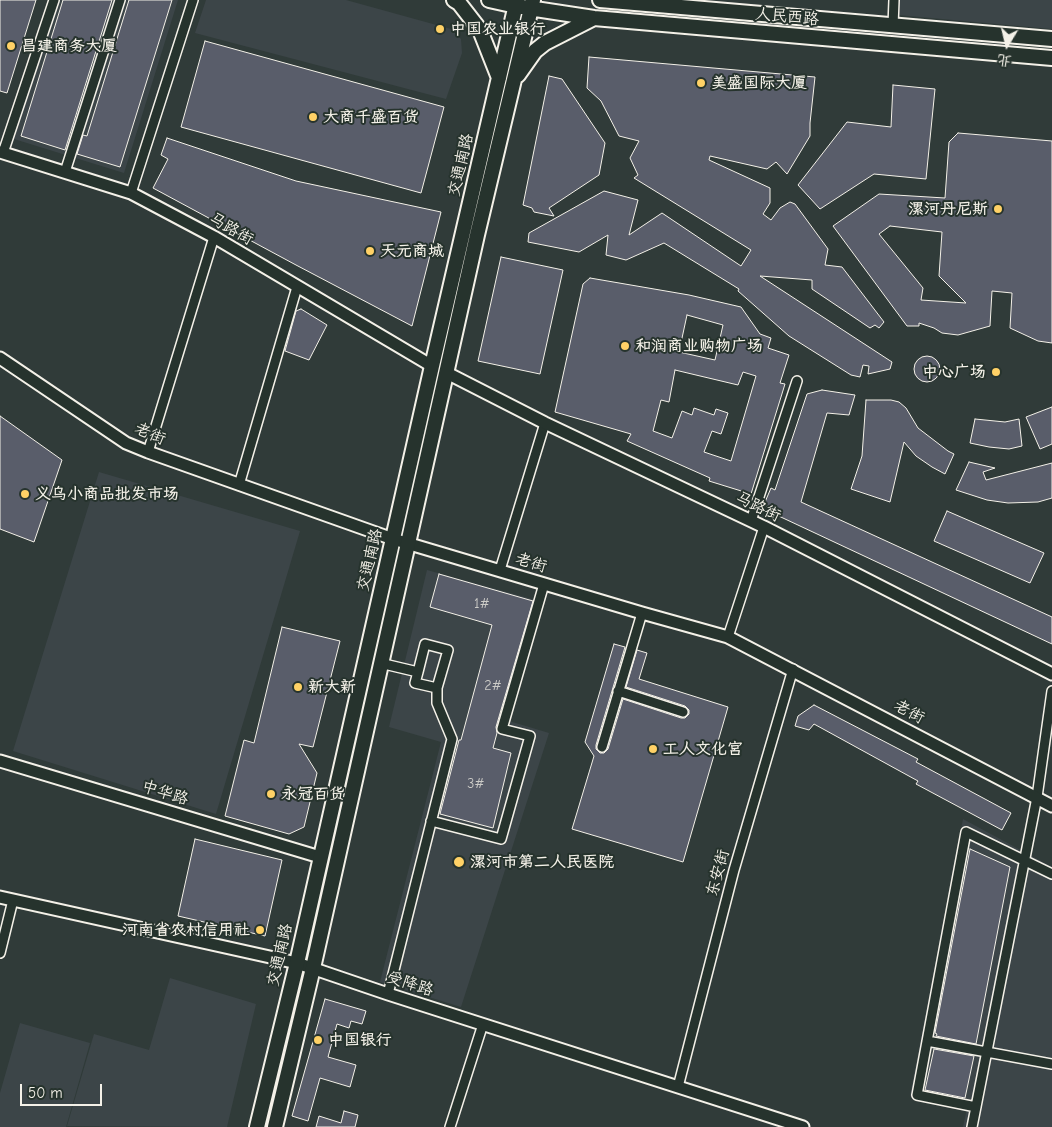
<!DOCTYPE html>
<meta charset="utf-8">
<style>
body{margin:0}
#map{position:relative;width:1052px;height:1127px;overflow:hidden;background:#303b39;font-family:"Comic Neue","LXGW WenKai TC",sans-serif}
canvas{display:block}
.north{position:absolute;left:982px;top:20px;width:50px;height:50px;-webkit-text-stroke:4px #26332d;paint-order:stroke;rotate:189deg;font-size:14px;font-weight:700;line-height:20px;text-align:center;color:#f4f1e8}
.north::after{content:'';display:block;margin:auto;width:18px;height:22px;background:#f4f1e8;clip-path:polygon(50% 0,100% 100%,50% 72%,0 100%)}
.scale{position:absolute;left:20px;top:1084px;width:82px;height:22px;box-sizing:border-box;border:2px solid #f4f1e8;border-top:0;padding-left:6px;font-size:15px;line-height:18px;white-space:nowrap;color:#f4f1e8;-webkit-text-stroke:4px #26332d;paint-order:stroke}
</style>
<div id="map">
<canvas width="1052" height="1127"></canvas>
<div class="north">北</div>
<div class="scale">50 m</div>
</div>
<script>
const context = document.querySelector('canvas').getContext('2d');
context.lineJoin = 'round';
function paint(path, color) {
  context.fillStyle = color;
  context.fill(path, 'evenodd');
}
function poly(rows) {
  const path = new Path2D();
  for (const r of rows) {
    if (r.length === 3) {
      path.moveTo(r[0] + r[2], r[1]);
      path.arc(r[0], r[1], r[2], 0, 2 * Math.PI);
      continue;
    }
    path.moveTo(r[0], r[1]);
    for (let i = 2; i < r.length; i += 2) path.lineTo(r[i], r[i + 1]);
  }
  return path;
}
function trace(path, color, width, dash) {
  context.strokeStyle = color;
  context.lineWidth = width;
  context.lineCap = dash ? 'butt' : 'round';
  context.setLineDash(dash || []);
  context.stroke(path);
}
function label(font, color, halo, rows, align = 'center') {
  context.font = font + ' "Comic Neue","LXGW WenKai TC",sans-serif';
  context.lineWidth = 4;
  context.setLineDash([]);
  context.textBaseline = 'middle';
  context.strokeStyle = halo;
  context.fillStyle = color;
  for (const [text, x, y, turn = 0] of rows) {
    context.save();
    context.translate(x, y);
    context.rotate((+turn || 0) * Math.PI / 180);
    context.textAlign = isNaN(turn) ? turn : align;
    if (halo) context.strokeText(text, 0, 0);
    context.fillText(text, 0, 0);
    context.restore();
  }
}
paint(poly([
 [59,0,178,0,124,173,14,139],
 [206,0,346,0,451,29,461,39,462,53,446,99,195,33],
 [899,0,1052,0,1052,29,898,15],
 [99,472,300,531,216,814,13,751],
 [427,570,543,602,509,721,549,733,461,1007,380,982,441,742,389,727],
 [963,819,1052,867,1052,1127,963,1127,967,1109,910,1096],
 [170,978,256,1004,227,1127,67,1126,94,1034,149,1050],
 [20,1023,90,1043,66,1127,0,1127,0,1093]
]), '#3c4548');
const building = poly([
 [0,0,36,0,7,93,0,91,0,0],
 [63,0,112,0,65,150,21,136,63,0],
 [129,0,172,0,120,167,77,154,83,135,87,136,129,0],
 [205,41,444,107,421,193,181,127,205,41],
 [589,57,815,77,810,123,810,136,787,174,776,162,767,169,710,156,709,160,770,188,770,203,763,214,771,220,780,208,790,202,795,204,828,249,825,265,842,267,884,322,879,328,875,325,870,328,812,289,812,280,760,276,892,362,890,369,868,374,869,366,863,365,860,377,851,375,789,336,738,291,739,289,664,243,626,260,606,255,608,235,579,252,528,242,529,233,604,191,638,200,629,235,662,213,741,266,751,250,634,178,638,175,630,158,639,141,619,136,601,101,587,88,589,57],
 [549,76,562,79,605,143,599,175,549,208,554,216,534,212,532,208,523,205,549,76],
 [893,85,935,89,926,179,874,174,820,209,798,185,847,122,891,127,893,85],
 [958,133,1052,141,1052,343,1038,341,1010,328,1012,293,992,291,990,326,958,335,942,333,934,328,919,323,919,326,907,326,833,226,879,194,945,198,949,142,958,133],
 [890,226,942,232,939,276,966,303,921,300,923,288,879,234,890,226],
 [167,138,296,181,441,212,412,326,296,265,153,188,168,159,161,155,167,138],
 [501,257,563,270,540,374,478,361,501,257],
 [590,278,689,295,741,307,760,334,771,338,768,348,789,355,780,383,785,384,751,494,709,481,710,478,627,441,631,434,555,412,583,284,590,278],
 [687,315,723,325,715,360,679,352,687,315],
 [675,370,738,385,743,372,756,376,731,461,704,452,712,431,721,434,728,413,716,409,714,415,694,408,692,415,682,411,672,438,653,431,661,400,669,402,675,370],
 [301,309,327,325,309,360,285,351,296,311,301,309],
 [927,369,13],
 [822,390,855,395,849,415,827,413,801,502,1052,617,1052,644,768,511,765,502,771,488,775,490,807,394,822,390],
 [866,400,891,400,899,402,906,408,918,428,948,451,954,454,945,474,932,467,916,456,904,442,890,502,851,489,862,456,866,400],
 [1052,407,1052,444,1040,449,1026,417,1052,407],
 [0,416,62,460,34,542,0,529,0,416],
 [975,419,1005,422,1019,419,1022,446,1009,449,989,447,970,443,975,419],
 [969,462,995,468,983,472,986,480,1052,463,1052,498,1038,502,1008,503,987,500,956,490,969,462],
 [947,511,1044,553,1030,583,934,541,947,511],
 [439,574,533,601,496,727,497,733,493,748,511,753,493,828,440,814,459,740,461,740,492,625,430,607,439,574],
 [282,627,340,641,313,747,299,744,317,773,304,827,289,834,225,816,244,740,254,743,282,627],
 [614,644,625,647,596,745,596,749,600,753,604,753,608,749,623,699,681,718,685,718,689,714,689,710,685,706,626,687,637,650,647,653,639,679,728,707,683,862,572,829,594,756,585,742,614,644],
 [814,705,918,759,916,762,1011,813,1002,830,916,784,918,781,814,724,809,730,795,726,798,716,814,705],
 [195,839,282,860,265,936,178,916,195,839],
 [970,849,1010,867,976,1044,936,1036,937,1034,935,1033,970,849],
 [325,999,366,1011,362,1024,351,1021,349,1028,337,1024,328,1057,356,1065,350,1087,320,1078,308,1121,292,1116,325,999],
 [934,1049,974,1056,965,1098,925,1090,934,1049],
 [344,1111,358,1115,355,1127,316,1127,319,1116,341,1123,344,1111]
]);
paint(building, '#595d6a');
trace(building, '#f4f1e8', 1);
const minor = poly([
 [893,26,894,0],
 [3,153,54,0],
 [65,172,120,0],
 [131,193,193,0],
 [148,452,214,237],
 [239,485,297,287],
 [751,521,797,381],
 [500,570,545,423],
 [728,637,764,527],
 [380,663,418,672,425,644,448,650,437,688,437,703,452,739,388,994],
 [418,672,415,683,437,688],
 [618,691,683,712],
 [602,747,642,613],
 [431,821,501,839,530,736,502,729,544,584],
 [0,953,13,900],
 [927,1041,1052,1064],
 [678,1087,734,870,793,669],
 [976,1107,917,1095,966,832,1052,874],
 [450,1127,483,1024],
 [972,1127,1037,797,1052,691]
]);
const tertiary = poly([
 [0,152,131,193,214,237,432,366],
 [0,358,126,443,148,452,393,539,642,613,728,637,1052,806],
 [447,373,545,423,764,527,1052,674],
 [0,761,320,857],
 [0,897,297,963,388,994,803,1127]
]);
const secondary = poly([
 [454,0,459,3,480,30,499,78],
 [489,0,516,6,594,18,1052,58],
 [600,0,1052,39],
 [518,75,535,51,545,43,594,18],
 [257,1127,297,963,432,366,517,0],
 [275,1127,313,968,477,235,533,0]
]);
trace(minor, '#f4f1e8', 12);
trace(tertiary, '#f4f1e8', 15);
trace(secondary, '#f4f1e8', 18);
trace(minor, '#26332d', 9);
trace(tertiary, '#26332d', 11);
trace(secondary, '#26332d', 14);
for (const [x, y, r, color] of [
 [440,29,5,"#ffd166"],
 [11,46,5,"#ffd166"],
 [701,83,5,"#ffd166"],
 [313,117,5,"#ffd166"],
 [998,209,5,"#ffd166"],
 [370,251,5,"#ffd166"],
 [625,346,5,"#ffd166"],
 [996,372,5,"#ffd166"],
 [25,494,5,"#ffd166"],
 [298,687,5,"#ffd166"],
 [653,749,5,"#ffd166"],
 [271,794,5,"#ffd166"],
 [459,862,6,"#ffd166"],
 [260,930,5,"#ffd166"],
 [318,1040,5,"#ffd166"]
]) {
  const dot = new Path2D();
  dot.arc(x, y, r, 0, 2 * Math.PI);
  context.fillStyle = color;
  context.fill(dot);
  trace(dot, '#26332d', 2);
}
label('14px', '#cdccc8', null, [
 ["1#",482,604],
 ["2#",493,686],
 ["3#",476,784]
]);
label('16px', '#f4f1e8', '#26332d', [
 ["人民西路",787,17,5],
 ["交通南路",461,165,-77],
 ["马路街",231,229,30],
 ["老街",150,434,23],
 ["马路街",758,507,26],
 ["交通南路",370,560,-77],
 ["老街",531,563,17],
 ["老街",909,712,28],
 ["中华路",165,793,17],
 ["东安街",718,873,-75],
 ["交通南路",280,955,-77],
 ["受降路",410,984,18]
]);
label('bold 16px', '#f4f1e8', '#26332d', [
 ["中国农业银行",450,29],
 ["昌建商务大厦",21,46],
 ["美盛国际大厦",711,83],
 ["大商千盛百货",323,117],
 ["漯河丹尼斯",988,209,"right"],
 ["天元商城",380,251],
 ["和润商业购物广场",635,346],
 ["中心广场",986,372,"right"],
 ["义乌小商品批发市场",35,494],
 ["新大新",308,687],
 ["工人文化宫",663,749],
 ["永冠百货",281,794],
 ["漯河市第二人民医院",470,862],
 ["河南省农村信用社",250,930,"right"],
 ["中国银行",328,1040]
], 'left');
</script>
